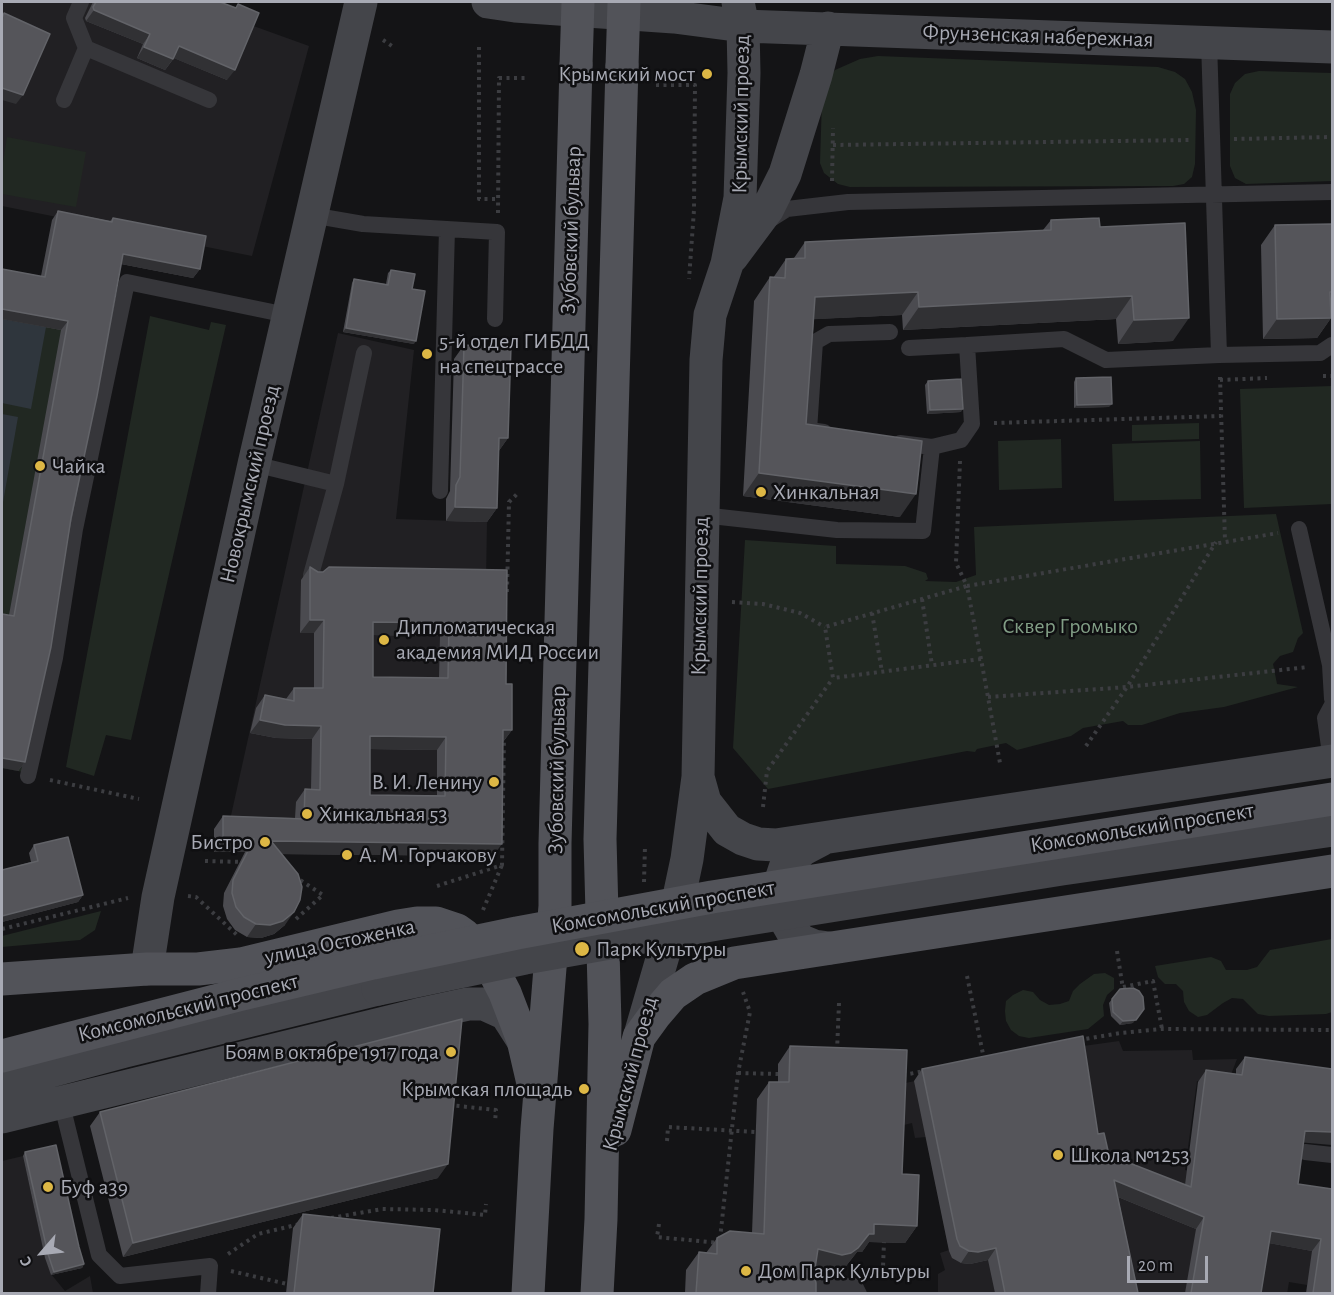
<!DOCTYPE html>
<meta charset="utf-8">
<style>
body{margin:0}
#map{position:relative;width:1334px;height:1295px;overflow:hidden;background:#141416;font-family:"Alegreya Sans",sans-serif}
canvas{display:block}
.frame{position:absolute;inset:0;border:3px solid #a8aab4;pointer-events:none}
.north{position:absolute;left:12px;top:1223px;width:60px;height:60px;-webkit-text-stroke:4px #0f0f11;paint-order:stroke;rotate:242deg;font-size:16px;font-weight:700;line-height:24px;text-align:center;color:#a8aab4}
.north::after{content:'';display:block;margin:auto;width:21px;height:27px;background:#a8aab4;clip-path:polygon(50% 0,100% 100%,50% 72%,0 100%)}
.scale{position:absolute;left:1127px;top:1256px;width:81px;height:27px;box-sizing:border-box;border:3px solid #a8aab4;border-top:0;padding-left:8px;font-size:18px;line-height:21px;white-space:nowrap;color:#a8aab4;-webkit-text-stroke:4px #0f0f11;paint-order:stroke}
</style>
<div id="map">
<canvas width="1334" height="1295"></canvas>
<div class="frame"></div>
<div class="north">С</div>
<div class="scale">20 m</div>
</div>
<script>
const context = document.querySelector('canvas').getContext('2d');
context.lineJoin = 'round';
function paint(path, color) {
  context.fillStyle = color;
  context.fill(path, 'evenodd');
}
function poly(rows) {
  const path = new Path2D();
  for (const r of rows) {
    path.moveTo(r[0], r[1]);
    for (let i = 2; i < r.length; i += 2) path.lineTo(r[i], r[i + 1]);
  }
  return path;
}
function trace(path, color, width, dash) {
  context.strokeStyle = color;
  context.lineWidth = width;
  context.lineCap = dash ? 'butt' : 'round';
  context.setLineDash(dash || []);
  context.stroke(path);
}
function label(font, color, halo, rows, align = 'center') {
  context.font = font + ' "Alegreya Sans",sans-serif';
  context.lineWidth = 5;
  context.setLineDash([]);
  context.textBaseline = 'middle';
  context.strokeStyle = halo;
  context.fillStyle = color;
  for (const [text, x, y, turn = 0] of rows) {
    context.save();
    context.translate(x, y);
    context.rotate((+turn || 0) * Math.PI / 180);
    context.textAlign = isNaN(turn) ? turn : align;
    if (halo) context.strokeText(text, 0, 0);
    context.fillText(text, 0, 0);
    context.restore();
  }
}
paint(poly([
 [2,2,187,2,309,46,252,256,2,206],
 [338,333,414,350,396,519,487,522,486,582,494,744,493,856,295,854,228,829],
 [1119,1041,1123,1051,1192,1050,1193,1060,1237,1059,1227,1085,1197,1081,1185,1170,1332,1192,1307,1285,1289,1282,1287,1294,938,1293,938,1274,945,1270,940,1253,949,1250,926,1137,915,1138,912,1123,904,1125,896,1085,1076,1047],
 [23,1156,45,1257,51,1274,65,1291,90,1276,93,1293,2,1293,2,1161]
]), '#212023');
paint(poly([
 [878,56,1158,67,1175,72,1185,79,1192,92,1196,110,1195,164,1192,177,1184,184,1173,186,850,187,838,184,824,173,820,163,822,99,830,76,835,70,860,59],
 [1259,71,1332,73,1332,181,1246,184,1235,178,1230,166,1230,94,1235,83,1245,74],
 [7,137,86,152,76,207,2,194,2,169],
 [2,280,110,300,23,772,2,768],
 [150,316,209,330,211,322,226,325,131,740,106,735,94,776,66,767],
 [1332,386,1332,504,1244,508,1240,389],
 [1199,423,1199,439,1132,441,1132,425],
 [1061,439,1062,488,999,490,998,441],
 [1200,441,1201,499,1114,501,1112,444],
 [1276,514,1303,633,1298,638,1293,652,1280,656,1273,664,1277,684,1298,687,1224,707,1180,713,1142,725,1128,725,1123,721,1083,728,1071,736,1017,750,1006,743,977,749,975,752,967,751,768,789,733,748,745,540,836,546,836,564,905,566,926,573,928,579,925,581,956,582,976,575,974,527],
 [101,911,95,930,80,940,2,947,2,936],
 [1332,939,1332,1012,1326,1014,1269,1016,1258,1014,1243,999,1232,998,1223,1003,1207,1015,1198,1017,1189,1011,1184,1002,1183,991,1176,984,1165,984,1158,977,1155,966,1211,957,1221,961,1226,970,1247,970,1257,967,1270,950],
 [1105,973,1114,978,1114,989,1107,995,1103,1005,1104,1016,1088,1029,1029,1038,1019,1036,1011,1030,1006,1021,1005,1011,1006,1001,1013,995,1023,990,1033,992,1040,1000,1049,1005,1060,1004,1069,1001,1073,991,1080,984,1094,974]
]), '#212822');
paint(poly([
 [2,319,46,327,31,409,2,403],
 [2,414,18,417,2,508]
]), '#2f363d');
trace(poly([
 [383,40,392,46],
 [479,47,479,199,498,199],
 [656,85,695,85,694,210,689,279],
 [1234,139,1332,137],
 [833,145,1191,140],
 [832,181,833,128],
 [498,213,499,78,526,78],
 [1323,376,1332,376],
 [1220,377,1225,541],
 [1220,380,1267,378],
 [994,423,1221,416],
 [960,461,956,563,967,586,1278,533],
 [507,592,509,502,517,494],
 [922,599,932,665],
 [732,602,763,604,800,613,825,627],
 [872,613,882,672],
 [981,659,833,678,825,627,967,586,981,659,1000,763],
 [988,697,1127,687,1308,667],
 [1086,746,1127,687,1216,542],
 [50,780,139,799],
 [763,807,767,771,833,678],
 [205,861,243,862],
 [644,882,645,846],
 [437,886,502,865,504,737],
 [188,896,196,897,237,935],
 [483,910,502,865],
 [296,919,323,895,297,878],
 [2,929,128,898],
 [1117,951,1123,989],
 [967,976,984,1059],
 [1123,987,1153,981,1162,1029],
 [1079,1040,1120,1033,1162,1029,1332,1030],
 [837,1051,839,1003],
 [738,1073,778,1074],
 [903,1075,925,1071],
 [449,1105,496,1110,495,1122],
 [667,1141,668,1127,756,1132],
 [331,1218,382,1209,434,1210,485,1215,486,1204],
 [659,1224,657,1237,719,1243],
 [720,1239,738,1073,750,1012,743,992],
 [228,1254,258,1234,300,1224],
 [231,1271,287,1284],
 [872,1275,883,1267,884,1242]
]), '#3c3d41', 4, [3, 4.5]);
trace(poly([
 [81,2,74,18,86,48,209,100],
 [64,100,86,48],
 [311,215,363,224,497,232,495,319],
 [768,221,787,209,848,202,1332,192],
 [967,345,1064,339,1106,360,1219,355,1209,42],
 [1219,355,1320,353,1332,345],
 [824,432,809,430,815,342,829,334,890,332],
 [900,443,932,447,961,440,972,424,967,345,909,348],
 [254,464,336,484],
 [440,491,447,229],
 [702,515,837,530,923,531,932,447],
 [1299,529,1330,665,1332,699],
 [311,575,336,484,364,353],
 [1331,761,1325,718,1332,705],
 [28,776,55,658,75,529,127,282,287,315],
 [61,1101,99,1255,120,1276,210,1266,208,1294],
 [1305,1152,1332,1155],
 [812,1294,813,1285,855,1286,859,1294]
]), '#36363a', 16);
trace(poly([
 [488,2,515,6,674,17,743,26,1332,47],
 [732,257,767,210,785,174,816,75,828,28],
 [698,777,705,802,727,830,743,839,758,844,776,845,1332,761],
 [821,840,802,850,785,868,780,883,780,901,785,919,793,933,802,941,814,946,829,948],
 [147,969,158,897,254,464,361,2],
 [640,1035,676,911,687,859,698,777,706,360,710,315,727,264,740,198,744,73,743,26,738,2],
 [2,1084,125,1051,378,989],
 [2,1117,417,1015,468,1004,484,1004,506,1014,522,1039]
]), '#44454a', 33);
trace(poly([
 [2,979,147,969,198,969,241,964,398,926,417,923,436,923,457,930,464,935,487,958,505,993,523,1040,532,1079],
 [615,1130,639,1037,655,1015,673,994,695,979,734,963,1332,871],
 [528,1294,537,1129,555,906,555,843,576,65],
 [597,1294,601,1219,605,1024,600,839,622,66]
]), '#525359', 33);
trace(poly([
 [378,989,525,958,717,924,1062,869,1332,830]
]), '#44454a', 33);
trace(poly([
 [576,65,578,2],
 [622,66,624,2],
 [2,1056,238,995,373,963,517,933,712,897,1332,799]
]), '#525359', 33);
paint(poly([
 [93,2,220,2,236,8,238,4,227,80,174,58,165,70,137,58,143,44,86,21,85,18],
 [58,211,110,221,113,218,200,269,193,278,121,264,25,762,18,771,9,615,61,330,2,319,2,269,41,276,52,220],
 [1051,220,1100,227,1173,341,1118,344,1116,319,903,330,902,315,814,319,806,424,900,517,743,496,754,301,770,277,773,278,786,259,794,258,805,242,1043,230],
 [1332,224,1332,311,1331,311,1331,318,1317,338,1263,339,1261,245,1275,225],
 [391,270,412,289,414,344,343,332,352,283,354,279,386,284,388,273],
 [464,345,508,438,498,452,497,508,487,522,446,521,446,499,450,491,454,359],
 [1076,378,1109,407,1074,408,1074,382],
 [928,381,961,412,927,414,925,385],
 [310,567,318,572,507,570,506,684,512,730,503,742,493,856,282,854,285,925,274,934,261,938,247,937,235,930,227,919,223,906,224,893,245,852,214,852,214,829,223,816,295,818,296,802,305,789,311,789,312,739,276,738,250,733,256,708,265,695,286,699,294,688,314,688,314,633,300,633,301,580],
 [373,635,440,636,439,678,373,677],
 [370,749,437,750,437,795,370,795],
 [34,845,83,895,78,902,2,922,2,870,31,862,29,853],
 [1112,999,1133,1023,1120,1025,1111,1016,1109,1003],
 [790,1046,902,1174,917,1226,905,1243,869,1242,862,1252,857,1252,846,1266,839,1271,830,1272,815,1269,814,1275,816,1293,685,1293,686,1270,699,1252,706,1253,717,1238,752,1233,757,1099,769,1082,778,1082,778,1064],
 [1245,1057,1303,1143,1298,1184,1332,1189,1332,1293,1306,1293,1312,1251,1269,1243,1261,1293,1185,1293,1196,1229,1118,1197,1138,1293,995,1293,988,1260,970,1264,961,1263,952,1258,949,1251,914,1081,922,1069,1098,1134,1109,1155,1185,1185,1198,1082,1206,1070,1236,1074,1236,1069],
 [100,1112,438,1178,123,1257,90,1126],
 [25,1152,79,1247,84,1264,82,1268,51,1275,45,1258,23,1156],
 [303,1214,433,1293,286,1293,293,1228]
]), '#4b4b50');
paint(poly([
 [94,10,150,34,143,44,86,21],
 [179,46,235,70,227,80,171,57],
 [144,47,173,59,165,70,137,58],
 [2,88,23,95,16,104,2,100],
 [123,254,200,269,193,278,116,263],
 [918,292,902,315,799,320,815,297],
 [1330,292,1332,292,1332,311,1316,312],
 [1132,296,1116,319,903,330,919,307],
 [2,309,68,321,61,330,2,319],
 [1189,318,1173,341,1118,344,1134,320],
 [1331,318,1317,338,1263,339,1277,319],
 [346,328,416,341,414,344,343,332],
 [1112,404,1109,407,1074,408,1077,405],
 [963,409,961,412,927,414,930,410],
 [499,438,508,438,498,452],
 [759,473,916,494,900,517,743,496],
 [455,507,497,508,487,522,446,521],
 [310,620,324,620,314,633,300,633],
 [373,622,449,623,440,636,364,635],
 [260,720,321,726,312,739,276,738,250,733],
 [503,730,512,730,502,743],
 [370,736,446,737,437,750,361,749],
 [2,758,25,762,18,771,2,768],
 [223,839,254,839,245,852,214,852],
 [271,841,502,844,493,856,262,854],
 [83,895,78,902,2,922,2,916],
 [294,912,285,925,274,934,261,938,247,937,256,924],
 [1144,1009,1133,1023,1120,1025,1123,1021],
 [1305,1131,1332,1132,1332,1145,1297,1142],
 [448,1164,438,1178,123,1257,133,1243],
 [1114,1180,1204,1217,1196,1229,1106,1192],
 [874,1224,917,1226,905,1243,869,1242,862,1252,857,1252,846,1266,839,1271,830,1272,806,1267,818,1249],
 [1271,1231,1321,1239,1312,1251,1263,1242],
 [996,1248,988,1260,970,1264,961,1263,969,1251],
 [84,1264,82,1268,51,1275,54,1272]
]), '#313134');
const building = poly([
 [96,2,220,2,236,8,238,4,259,13,235,70,179,46,173,59,144,47,150,34,94,10,93,7,96,2],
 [4,13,50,34,23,95,2,88,2,18,4,13],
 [58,211,112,222,113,218,206,236,200,269,123,254,97,396,71,518,51,647,25,762,2,758,2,614,14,616,68,321,2,309,2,269,45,277,58,211],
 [1099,218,1100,227,1185,223,1189,318,1134,320,1132,296,919,307,918,292,815,297,806,424,922,441,916,494,759,473,770,277,785,278,786,259,805,258,805,242,1051,230,1051,220,1099,218],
 [1332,224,1332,292,1330,292,1331,318,1277,319,1275,225,1332,224],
 [391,270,415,274,412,289,425,291,416,341,346,328,354,279,388,285,391,270],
 [464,345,511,346,508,438,499,438,497,508,455,507,456,485,460,477,464,345],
 [1111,377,1112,404,1077,405,1076,378,1111,377],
 [961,379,963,409,930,410,928,381,961,379],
 [310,567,318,572,323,572,329,567,507,570,506,684,512,684,512,730,503,730,502,844,271,841,298,874,302,887,300,900,294,912,283,921,270,925,256,924,244,917,236,907,232,893,233,880,254,839,223,839,223,816,304,819,305,789,320,790,321,726,285,725,260,720,265,695,294,701,294,688,323,688,324,620,310,620,310,567],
 [373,622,449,623,448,678,373,677,373,622],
 [370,736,446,737,445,796,370,795,370,736],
 [68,837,83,895,2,916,2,870,38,861,34,845,68,837],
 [1133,988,1139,991,1143,997,1144,1009,1136,1020,1123,1021,1113,1012,1112,999,1120,989,1133,988],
 [462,1019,448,1164,133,1243,100,1112,462,1019],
 [1083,1036,1098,1134,1104,1133,1109,1155,1191,1187,1206,1070,1242,1075,1245,1057,1332,1069,1332,1132,1305,1131,1298,1184,1332,1189,1332,1293,1313,1293,1321,1239,1271,1231,1261,1293,1191,1293,1204,1217,1114,1180,1138,1293,1005,1293,996,1248,978,1252,969,1251,960,1246,957,1239,922,1069,1083,1036],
 [790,1046,907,1050,902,1174,919,1175,917,1226,874,1224,874,1234,869,1234,858,1248,851,1253,842,1255,818,1249,814,1275,816,1283,816,1293,696,1293,699,1252,717,1254,717,1238,730,1231,764,1234,769,1082,789,1082,790,1046],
 [56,1145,79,1247,84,1264,54,1272,48,1254,25,1152,56,1145],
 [303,1214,440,1229,433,1293,294,1293,303,1214]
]);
paint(building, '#55555a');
trace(building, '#626368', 1.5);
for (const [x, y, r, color] of [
 [707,74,6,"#ddb745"],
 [427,354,6,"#ddb745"],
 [40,466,6,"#ddb745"],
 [761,492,6,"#ddb745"],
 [384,640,6,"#ddb745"],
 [494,782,6,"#ddb745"],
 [307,814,6,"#ddb745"],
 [265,842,6,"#ddb745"],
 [347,855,6,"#ddb745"],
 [582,949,8,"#ddb745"],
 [451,1052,6,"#ddb745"],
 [584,1089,6,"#ddb745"],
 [1058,1155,6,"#ddb745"],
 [48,1187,6,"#ddb745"],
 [746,1271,6,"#ddb745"]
]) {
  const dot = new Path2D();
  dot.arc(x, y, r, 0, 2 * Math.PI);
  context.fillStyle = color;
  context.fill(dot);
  trace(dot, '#0f0f11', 2);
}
label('22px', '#a8aab4', '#0f0f11', [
 ["Фрунзенская набережная",1038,36,2],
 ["Крымский проезд",741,114,-89],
 ["Зубовский бульвар",571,230,-88],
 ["Новокрымский проезд",250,484,-77],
 ["Крымский проезд",700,596,-89],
 ["Зубовский бульвар",557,770,-89],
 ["Комсомольский проспект",1142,828,-9],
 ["Комсомольский проспект",663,907,-10],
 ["улица Остоженка",340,942,-12],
 ["Комсомольский проспект",188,1008,-14],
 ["Крымский проезд",630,1074,-75]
]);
label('22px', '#a8aab4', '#0f0f11', [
 ["Крымский мост",695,74,"right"],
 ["5-й отдел ГИБДД",439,341],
 ["на спецтрассе",439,366],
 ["Чайка",52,466],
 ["Хинкальная",773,492],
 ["Дипломатическая",396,627],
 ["академия МИД России",396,652],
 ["В. И. Ленину",482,782,"right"],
 ["Хинкальная 53",319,814],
 ["Бистро",253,842,"right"],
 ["А. М. Горчакову",359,855],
 ["Парк Культуры",596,949],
 ["Боям в октябре 1917 года",439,1052,"right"],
 ["Крымская площадь",572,1089,"right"],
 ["Школа №1253",1070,1155],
 ["Буф а39",60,1187],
 ["Дом Парк Культуры",758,1271]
], 'left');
label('22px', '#819d85', '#0f0f11', [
 ["Сквер Громыко",1070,626]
]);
</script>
